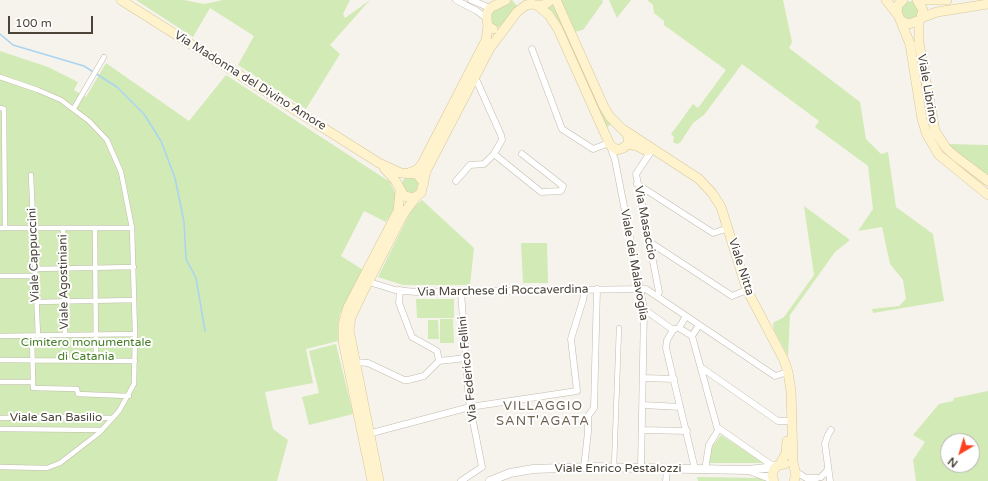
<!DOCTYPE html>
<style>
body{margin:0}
#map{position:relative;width:988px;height:481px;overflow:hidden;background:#f6f3ec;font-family:"Varela Round",sans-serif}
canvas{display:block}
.north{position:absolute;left:940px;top:433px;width:40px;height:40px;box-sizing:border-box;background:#fff;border:1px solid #b7b4b0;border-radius:50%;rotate:218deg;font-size:11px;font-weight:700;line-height:16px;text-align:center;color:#4b4439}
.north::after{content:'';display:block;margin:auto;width:14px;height:18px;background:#fc3f1d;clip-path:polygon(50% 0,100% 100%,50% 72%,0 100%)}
.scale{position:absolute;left:8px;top:16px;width:85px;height:18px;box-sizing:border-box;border:2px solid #4b4439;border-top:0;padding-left:5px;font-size:12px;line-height:14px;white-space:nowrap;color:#4b4439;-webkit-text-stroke:3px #fff;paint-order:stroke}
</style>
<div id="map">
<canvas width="988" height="481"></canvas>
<div class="north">N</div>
<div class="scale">100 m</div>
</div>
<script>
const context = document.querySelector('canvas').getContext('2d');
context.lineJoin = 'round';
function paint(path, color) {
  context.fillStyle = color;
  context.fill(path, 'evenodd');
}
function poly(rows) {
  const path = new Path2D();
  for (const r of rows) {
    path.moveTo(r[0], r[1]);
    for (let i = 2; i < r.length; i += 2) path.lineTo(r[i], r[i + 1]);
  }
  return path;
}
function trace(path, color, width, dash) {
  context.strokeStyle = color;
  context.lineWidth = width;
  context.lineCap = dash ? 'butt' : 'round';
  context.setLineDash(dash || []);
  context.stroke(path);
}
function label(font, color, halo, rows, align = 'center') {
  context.font = font + ' "Varela Round",sans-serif';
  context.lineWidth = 4;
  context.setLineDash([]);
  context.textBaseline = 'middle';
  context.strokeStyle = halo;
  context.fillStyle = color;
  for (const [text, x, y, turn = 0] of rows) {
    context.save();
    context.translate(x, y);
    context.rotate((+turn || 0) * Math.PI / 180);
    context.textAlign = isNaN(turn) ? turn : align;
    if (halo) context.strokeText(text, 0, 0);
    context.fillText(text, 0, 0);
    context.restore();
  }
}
paint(poly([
 [136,0,184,0,204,4,223,0,350,0,343,14,345,18,370,0,330,45,340,54,306,109,238,65,254,36,210,8,193,37],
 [512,0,518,7,502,26,498,27,491,24,491,12],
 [560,0,602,0,603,2,583,30,574,32],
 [609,0,631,0,617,18],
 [647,0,783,0,792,42,789,48,860,102,866,139,881,154,888,152,896,207,933,234,944,301,873,313,872,309,899,306,906,299,903,280,890,264,882,227,858,231,873,209,868,166,815,127,819,121,742,64,704,115,693,123,680,143,676,144,673,142,674,137,671,134,674,130,693,104,698,108,726,70,664,25,664,21,654,13,653,5],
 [912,1,920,14,909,21,903,19,900,10,906,2],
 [554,3,613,123,606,128,547,8],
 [0,51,48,67,78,82,74,90,86,97,106,63,189,121,226,75,390,182,396,195,394,209,386,222,364,211,341,256,363,270,340,314,338,326,338,341,306,349,313,383,265,392,273,429,288,440,277,481,0,481],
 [948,144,988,145,988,178,958,155],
 [406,176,419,179,420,191,408,195,401,184],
 [422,200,474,248,470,285,403,285,378,277,412,209],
 [804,206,850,240,835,252,790,315,788,356,774,330,773,323,784,317,814,275],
 [521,243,547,243,548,283,523,283],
 [416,299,454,299,454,318,417,318],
 [440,319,453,319,454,343,440,343],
 [428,320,438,320,439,339,428,339],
 [336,344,353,414,309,425,302,397,319,393,309,351],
 [988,391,988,481,916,481,913,460,925,442,913,435,939,404,953,401,954,398],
 [948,441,972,441,972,465,948,465],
 [721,435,764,463,707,463,709,451],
 [697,477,758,478,766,481,698,481]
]), '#d2eab5');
trace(poly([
 [0,34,13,45,84,66,117,87,144,114,161,141,175,178,184,222,186,259,196,278,205,331]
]), '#a9d4f2', 1.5);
const pedestrian = poly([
 [0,77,38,90,61,100,89,121,107,140,121,172,132,228,135,334,134,384,119,411,99,433,60,463,47,468,0,467],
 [0,108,4,109,5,228],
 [74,108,104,57],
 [31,175,38,336],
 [0,228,132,228],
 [63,228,65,335],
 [95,228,96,361],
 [35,269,134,267],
 [0,276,35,276],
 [36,302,134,300],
 [0,336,135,334],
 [32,336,33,382],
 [0,360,135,361],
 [0,382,33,382,33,388,77,389,78,394,129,396],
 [0,418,52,417,113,418],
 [0,429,102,430],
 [614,467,619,328]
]);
const minor = poly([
 [456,0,477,11,486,18],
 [471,0,490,8],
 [532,49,562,129,593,149,609,143],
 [475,77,501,135,502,140,494,154,541,192,561,191,563,186,522,154],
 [610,146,615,160,644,309,641,468],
 [650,153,636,174,659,292,657,296],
 [456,181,470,165,484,164,494,154],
 [637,184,713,233,729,228],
 [648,241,732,296,747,290],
 [366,281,395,290,416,292,646,289,775,376,788,372],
 [400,290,399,303,412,337,437,351,439,361],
 [644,309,673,330,675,329],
 [686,316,679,328,692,336,699,325],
 [673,330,667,340,666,348,695,469],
 [692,336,717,427,770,464,777,466],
 [354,362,368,363,404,380,408,380,424,376,439,361,466,358],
 [702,368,778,421,792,421],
 [644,378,674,379],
 [643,405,680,407],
 [642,430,687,431],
 [368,434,470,407,577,391,571,339,583,300,585,290],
 [584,467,588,432,588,416,594,408,597,289],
 [705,470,709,445,717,432],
 [795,471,806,478,817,478],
 [821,477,827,471,828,466],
 [461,481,482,467,469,401,461,292],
 [666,481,667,469],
 [830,481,825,444,828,435,831,430]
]);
const tertiary = poly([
 [752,471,773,479],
 [490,481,510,473,533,469,590,467,748,470,775,467]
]);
const secondary = poly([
 [121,0,379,163,401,173,417,174,424,183],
 [886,0,897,14],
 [903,0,898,5,897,12,910,44,922,119,927,135,939,155,988,195],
 [921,0,947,0],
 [535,5,544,5,551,0],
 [538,6,549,15,558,29,610,145,617,150,623,148,628,144,628,135,610,117,604,107,556,0],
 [921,18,937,12,988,4],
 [900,20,909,24,920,20,923,10,917,0],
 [919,21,919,43,935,131,946,148,955,156,988,181],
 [493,29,488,26,487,21,487,13,490,8,506,0],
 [624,130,699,179,712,193,721,207,747,290,784,360,788,372,791,391,793,462,796,475,794,481],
 [628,144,637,146,647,151],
 [384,168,395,180,404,196,414,198,421,193,426,171,490,48,517,12,526,5,532,4],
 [411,172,417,170,422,164,486,40,488,26],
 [780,464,786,453,787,441],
 [372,481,343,341,343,325,348,307,398,211,400,192],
 [379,481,349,330,351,317,362,294,404,213,416,197],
 [774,481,772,476,774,469,778,465,785,464]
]);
trace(pedestrian, '#c2bbae', 5.5);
trace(minor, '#c2bbae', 7);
trace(tertiary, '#c2bbae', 9);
trace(secondary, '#d6c79b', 10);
trace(pedestrian, '#fff', 4.5);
trace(minor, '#fff', 6);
trace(tertiary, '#fff', 8);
trace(secondary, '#fff3cd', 9);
label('12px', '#4b4439', '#fff', [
 ["Via Madonna del Divino Amore",250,81,32],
 ["Viale Librino",927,89,80],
 ["Via Masaccio",645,223,79],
 ["Viale Cappuccini",34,255,-92],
 ["Viale dei Malavoglia",634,265,80],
 ["Viale Nitta",741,267,72],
 ["Viale Agostiniani",64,282,-91],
 ["Via Marchese di Roccaverdina",503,291,-1],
 ["Via Federico Fellini",468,369,-96],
 ["Viale San Basilio",56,418],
 ["Viale Enrico Pestalozzi",618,469]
]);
label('12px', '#4a7f2a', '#fff', [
 ["Cimitero monumentale",86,343],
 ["di Catania",86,357]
]);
context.letterSpacing = '1px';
label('13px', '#6e6250', '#fff', [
 ["VILLAGGIO",543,407],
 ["SANT'AGATA",543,422]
]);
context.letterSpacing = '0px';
</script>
